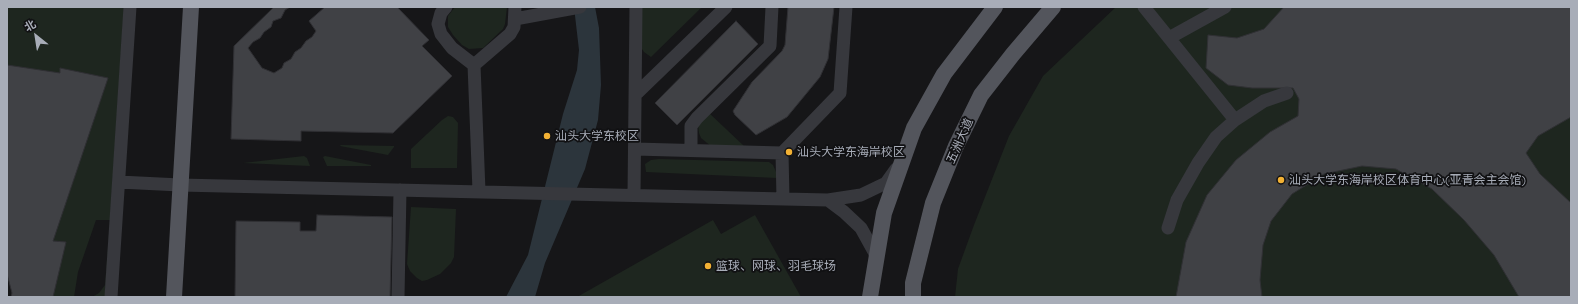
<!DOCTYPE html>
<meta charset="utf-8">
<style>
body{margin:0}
#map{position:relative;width:1578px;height:304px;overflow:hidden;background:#161618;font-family:Quicksand,"Noto Sans SC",sans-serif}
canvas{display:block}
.frame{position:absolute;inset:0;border:8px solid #a8adb8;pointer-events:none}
.north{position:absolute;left:16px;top:16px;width:40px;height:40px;-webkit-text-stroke:3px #111113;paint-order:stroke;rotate:330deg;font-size:11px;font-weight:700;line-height:16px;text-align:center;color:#a8adb8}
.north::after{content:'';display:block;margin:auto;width:14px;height:18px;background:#a8adb8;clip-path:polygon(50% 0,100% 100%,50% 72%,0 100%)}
</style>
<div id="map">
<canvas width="1578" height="304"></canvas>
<div class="frame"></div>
<div class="north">北</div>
</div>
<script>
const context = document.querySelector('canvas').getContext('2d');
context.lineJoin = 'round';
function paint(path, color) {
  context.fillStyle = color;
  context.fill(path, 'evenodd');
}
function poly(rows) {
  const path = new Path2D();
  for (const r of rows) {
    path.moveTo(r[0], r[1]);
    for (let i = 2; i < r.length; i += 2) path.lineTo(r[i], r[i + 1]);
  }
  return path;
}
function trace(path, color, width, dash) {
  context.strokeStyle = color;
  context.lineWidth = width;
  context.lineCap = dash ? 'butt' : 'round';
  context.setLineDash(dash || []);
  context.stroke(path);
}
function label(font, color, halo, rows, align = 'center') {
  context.font = font + ' Quicksand,"Noto Sans SC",sans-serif';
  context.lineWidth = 3.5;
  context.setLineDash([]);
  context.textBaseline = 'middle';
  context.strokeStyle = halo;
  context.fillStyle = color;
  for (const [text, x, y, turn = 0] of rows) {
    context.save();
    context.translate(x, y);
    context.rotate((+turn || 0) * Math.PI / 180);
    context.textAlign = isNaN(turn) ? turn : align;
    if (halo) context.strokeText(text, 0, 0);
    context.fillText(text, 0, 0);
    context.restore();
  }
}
paint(poly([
 [7,7,124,7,105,297,92,297,99,293,105,285,110,220,96,220,78,272,74,297,53,297,66,242,53,241,108,78,61,68,60,73,7,65],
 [455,7,507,7,505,24,503,29,483,48,469,49,462,45,453,35,448,27,448,16],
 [642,7,702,7,651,57,644,52,642,49],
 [1116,7,1571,7,1571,297,955,297,958,269,974,225,1009,136,1043,76],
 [708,112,744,146,712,147,701,138,699,133,698,125],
 [448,116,453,117,458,123,457,168,411,168,411,149,442,120],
 [341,145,394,146,394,147,388,155,340,146],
 [304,156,307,158,310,166,243,163],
 [325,156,371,165,371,166,327,166,323,157],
 [659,159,769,162,773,165,776,172,777,178,646,172,645,164,651,160],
 [411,207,456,209,454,257,451,263,440,274,427,280,422,281,417,278,410,271,407,264],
 [755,215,801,297,577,297,713,220,721,234]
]), '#1e261f');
paint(poly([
 [574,7,595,7,599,28,601,85,598,120,585,169,545,263,535,297,506,297,528,255,563,114,577,70,579,50]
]), '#2c353c');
const building = poly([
 [274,7,397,7,429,40,422,46,452,76,393,133,301,131,301,141,231,139,234,46,274,7],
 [290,7,325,7,309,21,316,31,312,37,306,41,301,48,295,52,291,59,284,63,282,68,274,73,262,68,248,48,253,42,260,38,264,32,271,27,273,21,281,18,285,10,290,7],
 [788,7,834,7,828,59,820,77,787,117,756,135,735,115,733,111,752,82,782,51,785,45,788,7],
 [1284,7,1571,7,1571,117,1538,136,1526,153,1540,174,1571,203,1571,297,1519,297,1494,255,1464,220,1432,189,1396,169,1362,166,1324,174,1292,194,1271,221,1263,245,1260,280,1262,297,1176,297,1186,242,1207,195,1236,160,1270,132,1298,116,1299,99,1293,88,1252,88,1228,85,1206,68,1208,35,1237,38,1264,29,1284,7],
 [736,21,758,44,677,125,655,103,736,21],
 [7,65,60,73,60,68,108,78,53,241,66,242,53,297,7,297,7,65],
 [317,215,392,217,390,297,235,297,236,221,300,222,300,231,316,231,317,215],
 [7,274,12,293,11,297,7,297,7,274]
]);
paint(building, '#404145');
trace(building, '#303034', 1);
trace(poly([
 [446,7,441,13,438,24,441,34,452,48,474,65],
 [1144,7,1235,120],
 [515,19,580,7],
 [1169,38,1225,7],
 [635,95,726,7],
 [635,149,782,153],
 [691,150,691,126,697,118,770,46,772,7],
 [119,182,180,185,828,200,861,195,886,183,896,169],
 [479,191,474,65,510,34,514,27,515,7],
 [634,195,636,7],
 [783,199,782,153,840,93,846,7],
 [828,200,844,212,861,228,877,257],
 [1168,228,1177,200,1198,163,1216,137,1235,120,1264,101,1287,93],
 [111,297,130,7],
 [398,297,400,190]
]), '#37383d', 13);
trace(poly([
 [174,297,191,7],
 [870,297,884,213,914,128,944,74,995,7],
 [913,297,913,283,933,203,956,146,981,95,1013,54,1053,7]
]), '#53555c', 16);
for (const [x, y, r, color] of [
 [547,136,4,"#f2b134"],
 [789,152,4,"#f2b134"],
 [1281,180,4,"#f2b134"],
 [708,266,4,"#f2b134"]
]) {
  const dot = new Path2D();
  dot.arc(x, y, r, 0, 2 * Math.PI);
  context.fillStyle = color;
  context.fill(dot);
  trace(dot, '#111113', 1.5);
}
label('12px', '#a8adb8', '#111113', [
 ["汕头大学东校区",555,136],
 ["汕头大学东海岸校区",797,152],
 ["汕头大学东海岸校区体育中心(亚青会主会馆)",1289,180],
 ["篮球、网球、羽毛球场",716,266]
], 'left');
label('12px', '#a8adb8', '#111113', [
 ["五洲大道",960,141,-66]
]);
</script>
